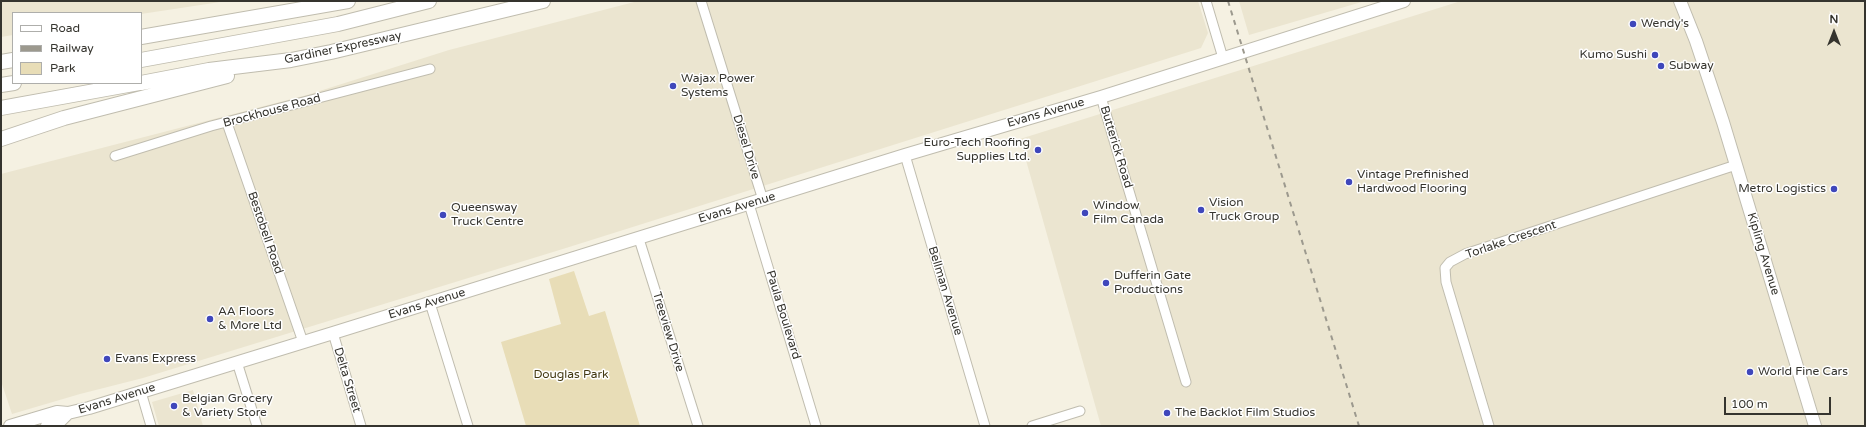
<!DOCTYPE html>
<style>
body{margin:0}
#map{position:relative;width:1866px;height:427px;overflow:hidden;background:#f5f1e2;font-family:"Varela Round",sans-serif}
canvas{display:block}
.frame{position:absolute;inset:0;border:2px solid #35342e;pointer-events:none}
.legend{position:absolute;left:12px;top:12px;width:130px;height:72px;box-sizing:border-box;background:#fff;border:1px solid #aeaeab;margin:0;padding:5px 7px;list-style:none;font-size:12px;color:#35342e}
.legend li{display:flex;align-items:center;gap:8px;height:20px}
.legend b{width:20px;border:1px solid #aeaeab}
.north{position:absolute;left:1814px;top:12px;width:40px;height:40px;-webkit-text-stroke:3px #fff;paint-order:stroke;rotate:0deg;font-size:11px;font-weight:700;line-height:16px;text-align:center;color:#35342e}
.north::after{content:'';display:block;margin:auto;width:14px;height:18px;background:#35342e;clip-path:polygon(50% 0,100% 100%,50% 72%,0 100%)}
.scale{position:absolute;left:1724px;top:397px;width:107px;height:18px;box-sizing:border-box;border:2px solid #35342e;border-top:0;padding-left:5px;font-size:12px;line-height:14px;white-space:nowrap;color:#35342e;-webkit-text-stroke:3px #fff;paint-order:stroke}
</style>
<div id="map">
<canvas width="1866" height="427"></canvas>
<div class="frame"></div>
<ul class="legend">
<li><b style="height:5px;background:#fff"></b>Road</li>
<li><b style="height:5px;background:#9c998e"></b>Railway</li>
<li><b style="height:11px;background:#e8ddb7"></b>Park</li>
</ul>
<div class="north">N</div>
<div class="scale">100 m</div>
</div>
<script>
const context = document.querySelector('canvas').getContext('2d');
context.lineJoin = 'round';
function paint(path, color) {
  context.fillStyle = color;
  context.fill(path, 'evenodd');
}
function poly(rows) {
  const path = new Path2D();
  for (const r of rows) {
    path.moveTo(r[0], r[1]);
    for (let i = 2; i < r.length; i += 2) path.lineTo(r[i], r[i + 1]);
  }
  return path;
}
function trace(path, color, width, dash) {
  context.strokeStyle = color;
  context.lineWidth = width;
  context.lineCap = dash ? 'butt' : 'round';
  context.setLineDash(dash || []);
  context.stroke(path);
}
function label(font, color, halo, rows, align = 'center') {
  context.font = font + ' "Varela Round",sans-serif';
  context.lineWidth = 3;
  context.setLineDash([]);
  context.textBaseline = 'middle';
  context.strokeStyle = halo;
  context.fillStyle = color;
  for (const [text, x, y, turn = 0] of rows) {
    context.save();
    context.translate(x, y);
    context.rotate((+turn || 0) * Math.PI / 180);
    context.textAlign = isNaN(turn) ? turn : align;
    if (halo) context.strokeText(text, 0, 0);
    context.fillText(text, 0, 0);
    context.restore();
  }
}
paint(poly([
 [1,1,227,1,141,14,13,13,13,35,1,37],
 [638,1,1198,1,1208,33,1201,48,566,248,143,378,80,394,12,414,1,381,1,174,307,95,449,50],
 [1239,1,1365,1,1249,35],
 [1461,1,1865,1,1865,426,1101,426,1020,139],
 [193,390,203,426,159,426,152,402]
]), '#ebe5d0');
paint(poly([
 [574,271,589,316,605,311,640,426,526,426,501,342,561,324,549,279]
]), '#e8ddb7');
const minor = poly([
 [701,1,763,200],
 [1206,1,1223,58],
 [1101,97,1186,382],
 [227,123,303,342],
 [905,155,985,426],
 [115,156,211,126,430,69],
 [749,204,816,426],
 [639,239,698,426],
 [430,303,468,426],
 [333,333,361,426],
 [237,362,257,426],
 [141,392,151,426],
 [1032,426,1080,411],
 [1489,426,1446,282,1445,268,1450,262,1465,254,1736,165]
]);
const major = poly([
 [1680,1,1696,41,1723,122,1815,426],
 [10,426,57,412,68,413,89,408,333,333,905,155,1101,97,1404,1],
 [47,426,59,422,68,413]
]);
const highway = poly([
 [141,37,348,1],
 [141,60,338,24,429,1],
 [1,62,13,60],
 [141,83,209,70,291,60,331,52,543,1],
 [1,85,14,83],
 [1,108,139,83],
 [1,139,64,118,227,76]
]);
trace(minor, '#c0bdaf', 11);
trace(major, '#c0bdaf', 14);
trace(highway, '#c0bdaf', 16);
trace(minor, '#fff', 9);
trace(major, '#fff', 12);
trace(highway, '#fff', 14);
trace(poly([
 [1228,1,1359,426]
]), '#9c998e', 2, [5, 5]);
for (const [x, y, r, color] of [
 [1633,24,4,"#3f47bb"],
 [1655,55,4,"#3f47bb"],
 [1661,66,4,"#3f47bb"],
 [673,86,4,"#3f47bb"],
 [1038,150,4,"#3f47bb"],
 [1349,182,4,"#3f47bb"],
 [1834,189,4,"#3f47bb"],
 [1201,210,4,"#3f47bb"],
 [1085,213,4,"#3f47bb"],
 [443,215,4,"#3f47bb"],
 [1106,283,4,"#3f47bb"],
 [210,319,4,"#3f47bb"],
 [107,359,4,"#3f47bb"],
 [1750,372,4,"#3f47bb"],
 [174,406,4,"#3f47bb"],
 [1167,413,4,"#3f47bb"]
]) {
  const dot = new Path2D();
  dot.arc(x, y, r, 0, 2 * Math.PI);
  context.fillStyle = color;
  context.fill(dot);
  trace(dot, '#fff', 1.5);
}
label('12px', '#35342e', '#fff', [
 ["Wendy's",1641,24],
 ["Kumo Sushi",1647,55,"right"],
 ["Subway",1669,66],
 ["Wajax Power",681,79],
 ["Systems",681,93],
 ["Euro-Tech Roofing",1030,143,"right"],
 ["Supplies Ltd.",1030,157,"right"],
 ["Vintage Prefinished",1357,175],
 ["Hardwood Flooring",1357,189],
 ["Metro Logistics",1826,189,"right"],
 ["Vision",1209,203],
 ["Truck Group",1209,217],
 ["Window",1093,206],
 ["Film Canada",1093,220],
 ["Queensway",451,208],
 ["Truck Centre",451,222],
 ["Dufferin Gate",1114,276],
 ["Productions",1114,290],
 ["AA Floors",218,312],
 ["& More Ltd",218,326],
 ["Evans Express",115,359],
 ["World Fine Cars",1758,372],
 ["Belgian Grocery",182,399],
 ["& Variety Store",182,413],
 ["The Backlot Film Studios",1175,413]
], 'left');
label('12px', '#35342e', '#fff', [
 ["Gardiner Expressway",343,48,-12],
 ["Brockhouse Road",272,111,-15],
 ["Evans Avenue",1046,113,-16],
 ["Diesel Drive",746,147,73],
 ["Butterick Road",1116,147,73],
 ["Evans Avenue",737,208,-17],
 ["Bestobell Road",265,233,71],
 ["Torlake Crescent",1511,240,-19],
 ["Kipling Avenue",1763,254,73],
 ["Bellman Avenue",945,291,73],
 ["Evans Avenue",427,304,-17],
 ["Paula Boulevard",783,315,73],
 ["Treeview Drive",668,332,73],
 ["Delta Street",347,380,73],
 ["Evans Avenue",117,399,-17]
]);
label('12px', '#433913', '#fff', [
 ["Douglas Park",571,375]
]);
</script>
